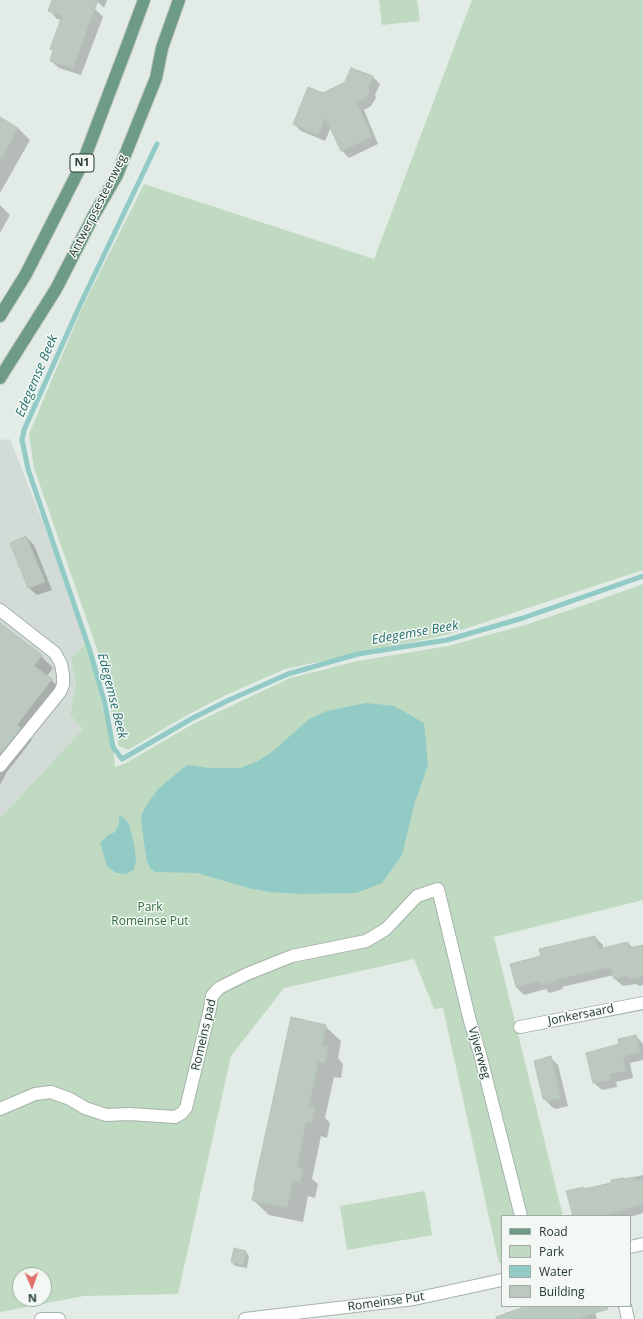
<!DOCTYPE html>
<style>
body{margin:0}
#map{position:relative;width:643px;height:1319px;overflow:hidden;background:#e3ebe6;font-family:"Open Sans",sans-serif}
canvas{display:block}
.legend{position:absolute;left:501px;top:1215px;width:130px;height:92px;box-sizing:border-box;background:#f3f8f5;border:1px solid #a1aca6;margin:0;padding:5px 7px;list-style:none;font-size:12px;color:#253a30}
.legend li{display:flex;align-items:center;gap:8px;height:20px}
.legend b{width:20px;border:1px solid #a1aca6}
.north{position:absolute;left:12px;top:1267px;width:40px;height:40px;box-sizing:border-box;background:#f3f8f5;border:1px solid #a1aca6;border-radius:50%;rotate:178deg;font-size:11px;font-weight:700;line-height:16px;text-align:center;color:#253a30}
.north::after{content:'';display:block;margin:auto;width:14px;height:18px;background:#e16f6b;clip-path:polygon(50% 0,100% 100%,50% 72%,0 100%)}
</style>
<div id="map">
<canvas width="643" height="1319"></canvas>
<ul class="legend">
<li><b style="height:5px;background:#6d9b85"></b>Road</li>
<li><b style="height:11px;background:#bfdac0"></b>Park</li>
<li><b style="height:11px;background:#92cac6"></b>Water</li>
<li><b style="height:11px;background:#bcc9c1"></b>Building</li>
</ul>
<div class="north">N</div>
</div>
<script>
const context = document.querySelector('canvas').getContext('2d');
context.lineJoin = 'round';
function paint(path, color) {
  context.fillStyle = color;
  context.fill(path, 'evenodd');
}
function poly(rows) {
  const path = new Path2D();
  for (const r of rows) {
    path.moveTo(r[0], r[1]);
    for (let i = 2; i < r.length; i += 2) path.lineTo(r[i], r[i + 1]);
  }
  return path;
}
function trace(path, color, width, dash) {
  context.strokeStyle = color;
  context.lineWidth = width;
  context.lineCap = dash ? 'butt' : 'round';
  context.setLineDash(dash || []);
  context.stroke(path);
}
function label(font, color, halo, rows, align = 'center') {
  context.font = font + ' "Open Sans",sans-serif';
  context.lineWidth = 3;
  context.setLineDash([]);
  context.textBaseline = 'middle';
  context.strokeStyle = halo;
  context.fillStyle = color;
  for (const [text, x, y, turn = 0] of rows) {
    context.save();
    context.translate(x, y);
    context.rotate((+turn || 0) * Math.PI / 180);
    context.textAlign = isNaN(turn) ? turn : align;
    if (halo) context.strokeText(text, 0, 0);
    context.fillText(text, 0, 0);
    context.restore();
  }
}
paint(poly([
 [10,439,52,546,86,643,71,658,76,683,70,715,83,729,3,815,0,817,0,440]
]), '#d2dbd5');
paint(poly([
 [379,0,417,0,420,21,382,25],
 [472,0,643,0,643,570,446,635,285,669,226,695,189,714,128,750,119,746,109,705,97,649,34,468,29,434,82,308,144,184,374,259],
 [643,584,643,900,494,937,563,1216,502,1216,502,1263,499,1263,443,1008,434,1009,414,959,284,988,231,1056,178,1294,84,1296,0,1312,0,817,3,815,83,729,70,715,76,683,71,658,86,643,94,672,114,752,115,767,126,763,193,724,290,678,358,661,448,646,525,625,590,603],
 [20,1275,44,1275,44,1299,20,1299],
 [425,1191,432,1235,347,1250,340,1206]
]), '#bfdac0');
paint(poly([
 [366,703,394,706,424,723,428,765,415,802,402,855,382,883,356,893,300,894,270,892,252,889,197,873,155,872,150,868,147,861,144,842,141,816,146,806,158,789,187,765,209,768,240,768,258,761,272,752,309,719,327,711],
 [119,816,123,817,129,824,134,844,136,860,134,870,126,874,116,873,107,866,100,843,108,835,115,832,119,823]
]), '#92cac6');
paint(poly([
 [53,0,71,0,95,9,103,17,81,75,59,68,51,61,54,51,52,49,62,20,57,19,50,11],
 [96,0,107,0,104,8],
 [372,76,380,84,375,95,376,98,371,106,364,110,378,144,349,158,342,151,331,127,325,141,301,131,294,124,323,94],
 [0,118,18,128,30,140,0,193],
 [0,205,10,215,0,233],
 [26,537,34,545,52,590,37,595,29,588],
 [0,624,41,656,53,668,47,676,63,691,28,737,32,740,6,773,4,778,0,784],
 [595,937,603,945,603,949,628,943,633,948,643,945,643,985,639,986,636,984,623,986,615,979,614,975,562,987,563,989,549,993,546,989,524,995,516,987,542,957],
 [325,1026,341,1041,338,1058,343,1064,341,1078,334,1077,325,1118,330,1123,327,1138,321,1136,312,1179,318,1184,315,1198,308,1196,303,1222,269,1215,253,1200],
 [636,1036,643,1044,643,1060,630,1063,633,1078,616,1082,617,1087,602,1090,594,1083,620,1044],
 [550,1057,558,1065,568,1106,556,1109,552,1107,544,1099],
 [643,1175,643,1213,630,1217,574,1216,583,1188,585,1189],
 [246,1252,249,1256,247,1268,235,1266,232,1262],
 [530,1306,593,1306,597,1319,507,1319,505,1313]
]), '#0003');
trace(poly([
 [157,144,80,305,24,430,22,440,28,469,90,651,105,704,113,747,122,759,193,718,229,700,288,674,358,654,447,640,523,618,643,576]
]), '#92cac6', 5);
const building = poly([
 [52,0,98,0,73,68,50,61,53,50,50,49,62,16,48,11,52,0],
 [351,68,373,76,369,87,369,90,368,95,364,99,357,103,372,137,341,151,325,117,318,135,293,124,308,87,323,93,345,82,351,68],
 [0,117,18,128,0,161,0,117],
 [26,536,45,582,28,588,10,543,26,536],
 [0,623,42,655,34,666,52,679,17,725,21,728,0,754,0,623],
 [595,936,598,949,628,942,629,948,643,945,643,976,630,979,629,976,614,979,611,967,555,980,555,982,541,985,540,981,516,987,510,964,541,956,539,949,595,936],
 [291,1017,326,1025,322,1046,328,1047,325,1063,318,1062,309,1106,315,1107,312,1123,306,1121,297,1167,303,1168,300,1183,293,1181,287,1208,252,1200,255,1187,254,1187,291,1017],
 [636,1035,640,1052,623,1056,626,1071,609,1074,610,1080,593,1083,586,1053,619,1044,618,1039,636,1035],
 [551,1056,561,1098,548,1101,543,1099,534,1061,551,1056],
 [635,1177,636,1181,643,1179,643,1204,601,1216,573,1216,566,1191,584,1187,584,1189,611,1183,611,1180,624,1178,624,1179,635,1177],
 [234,1248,246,1251,243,1265,231,1262,234,1248],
 [527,1306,607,1306,608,1309,576,1319,496,1319,496,1317,527,1306]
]);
paint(building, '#bcc9c1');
trace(building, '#b6c4bb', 1);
const minor = poly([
 [0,610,55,653,61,664,63,675,63,685,60,692,0,766],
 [520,1027,643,1003],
 [0,1109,35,1094,51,1092,70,1099,85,1108,106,1115,129,1114,175,1117,182,1113,186,1108,210,1009,212,996,219,988,247,974,292,956,366,941,386,929,417,896,438,889,470,1021,480,1054,521,1216],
 [630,1247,643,1244],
 [625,1306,628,1319],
 [41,1319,59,1319],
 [245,1319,414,1299,502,1280]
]);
const major = poly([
 [0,316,26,274,83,162,127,46,144,0],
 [0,378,56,289,94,215,117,175,156,78,162,48,179,0]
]);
trace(minor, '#a6b2ac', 14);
trace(major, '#c2c8c5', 14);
trace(minor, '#fff', 12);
trace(major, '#6d9b85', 12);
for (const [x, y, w] of [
 [82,163,24]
]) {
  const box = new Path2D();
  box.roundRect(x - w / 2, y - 9, w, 18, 3);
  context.fillStyle = '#f3f8f5';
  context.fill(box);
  trace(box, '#253a30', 1);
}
label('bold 11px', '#253a30', null, [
 ["N1",82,163]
]);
label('12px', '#253a30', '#f3f8f5', [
 ["Antwerpsesteenweg",98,206,-63],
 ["Jonkersaard",581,1015,-11],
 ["Romeins pad",204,1035,-77],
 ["Vijverweg",479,1053,74],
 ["Romeinse Put",386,1302,-8]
]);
label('12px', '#346c3e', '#f3f8f5', [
 ["Park",150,908],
 ["Romeinse Put",150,922]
]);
label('italic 13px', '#266f6c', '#f3f8f5', [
 ["Edegemse Beek",37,376,-67],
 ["Edegemse Beek",415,633,-10],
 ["Edegemse Beek",112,696,76]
]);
</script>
